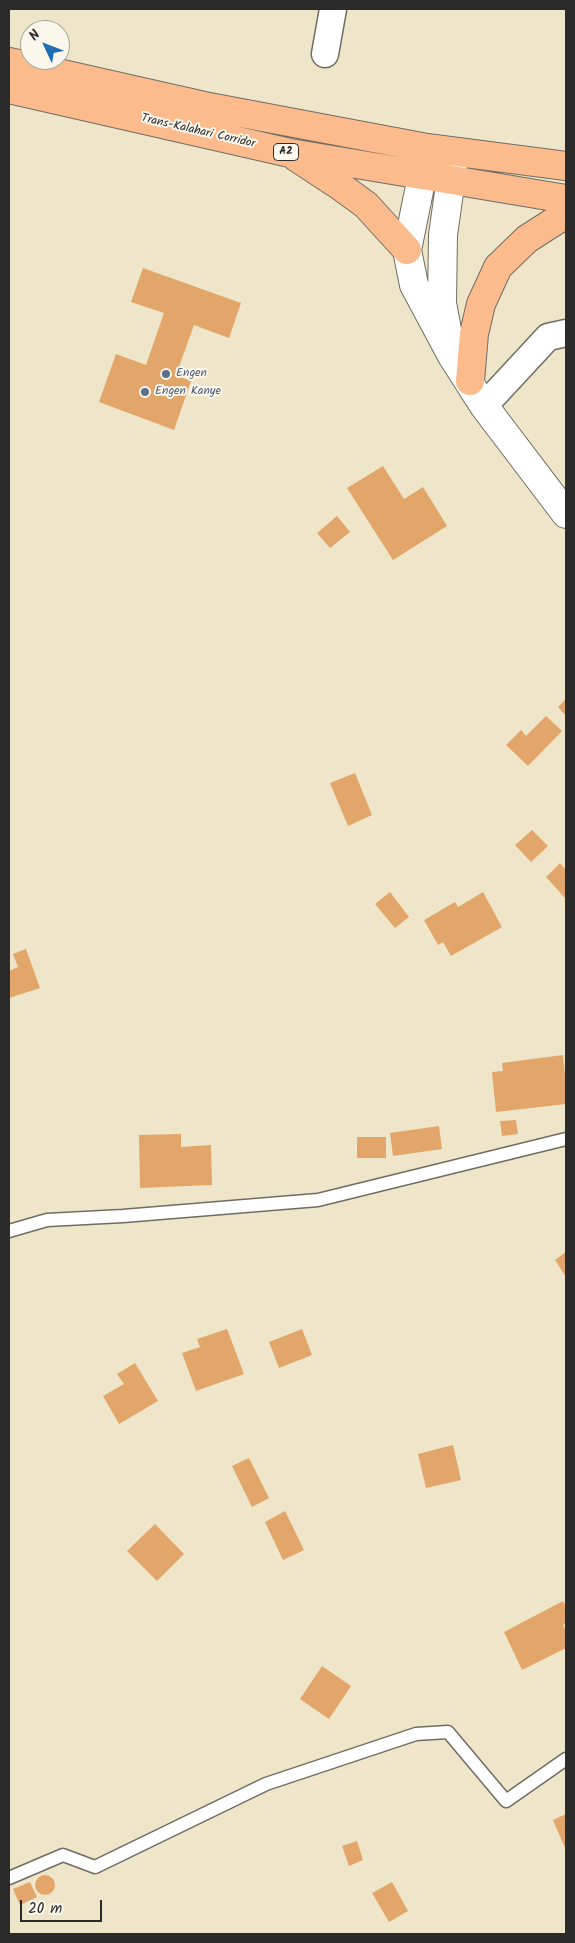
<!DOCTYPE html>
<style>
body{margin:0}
#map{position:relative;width:575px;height:1943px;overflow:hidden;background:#efe6ca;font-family:Kalam,sans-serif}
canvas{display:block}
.frame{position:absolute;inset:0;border:10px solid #2b2b2b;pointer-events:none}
.north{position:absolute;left:20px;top:20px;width:50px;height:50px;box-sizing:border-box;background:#fbf7ec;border:1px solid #a8a59f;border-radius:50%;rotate:313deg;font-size:14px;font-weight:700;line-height:20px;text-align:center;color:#2b2b2b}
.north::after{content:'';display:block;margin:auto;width:18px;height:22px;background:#1f6fb2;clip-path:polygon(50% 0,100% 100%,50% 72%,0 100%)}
.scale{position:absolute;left:20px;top:1900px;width:82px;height:22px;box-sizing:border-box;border:2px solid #2b2b2b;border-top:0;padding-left:6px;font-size:15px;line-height:18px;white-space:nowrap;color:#2b2b2b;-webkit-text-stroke:4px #fbf7ec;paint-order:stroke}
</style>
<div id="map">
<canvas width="575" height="1943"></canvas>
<div class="frame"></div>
<div class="north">N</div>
<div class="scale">20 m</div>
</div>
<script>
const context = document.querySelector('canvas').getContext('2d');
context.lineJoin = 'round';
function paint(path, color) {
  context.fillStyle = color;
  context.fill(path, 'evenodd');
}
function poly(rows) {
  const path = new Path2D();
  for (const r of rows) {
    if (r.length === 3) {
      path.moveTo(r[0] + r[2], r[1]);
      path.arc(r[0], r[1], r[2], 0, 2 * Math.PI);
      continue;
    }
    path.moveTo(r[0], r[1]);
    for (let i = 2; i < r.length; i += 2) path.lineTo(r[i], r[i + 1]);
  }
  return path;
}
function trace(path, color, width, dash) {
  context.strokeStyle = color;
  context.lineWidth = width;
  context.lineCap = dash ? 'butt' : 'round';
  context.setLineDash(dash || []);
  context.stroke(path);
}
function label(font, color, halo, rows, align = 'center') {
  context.font = font + ' Kalam,sans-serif';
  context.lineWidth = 4;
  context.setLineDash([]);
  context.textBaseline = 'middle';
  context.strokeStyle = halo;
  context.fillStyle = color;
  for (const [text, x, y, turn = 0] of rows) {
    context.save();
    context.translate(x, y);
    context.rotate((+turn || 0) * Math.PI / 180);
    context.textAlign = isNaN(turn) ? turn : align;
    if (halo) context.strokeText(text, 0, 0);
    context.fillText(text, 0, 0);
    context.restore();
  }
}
paint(poly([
 [143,268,241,303,229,338,194,325,176,375,191,381,174,430,99,402,116,354,146,365,164,313,131,302],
 [383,466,404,499,423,487,447,526,393,560,347,488],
 [337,516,350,532,330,548,317,533],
 [566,699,566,716,558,707],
 [546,716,562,731,528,766,506,745,521,730,526,736],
 [355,773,372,815,348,826,330,783],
 [532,830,548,846,531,862,515,845],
 [560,863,566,870,566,899,546,877],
 [390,892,409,917,395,928,375,904],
 [483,892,502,927,451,956,443,942,438,945,424,920,455,902,458,907],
 [26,949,40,988,9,998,9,971,18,967,13,954],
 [563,1055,566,1085,566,1104,496,1112,492,1072,503,1071,502,1063],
 [516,1120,518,1134,502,1136,500,1121],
 [439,1126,442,1149,393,1156,390,1133],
 [181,1134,181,1147,211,1145,212,1185,140,1188,139,1135],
 [357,1137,386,1137,386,1158,357,1158],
 [566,1252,566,1277,555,1260],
 [227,1329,244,1374,196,1391,182,1353,200,1347,197,1339],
 [302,1329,312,1355,279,1368,269,1342],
 [135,1363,158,1401,119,1424,103,1396,124,1384,117,1374],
 [453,1445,461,1480,426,1488,418,1454],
 [249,1458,269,1498,252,1507,232,1466],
 [285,1511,304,1550,283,1560,265,1522],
 [155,1524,184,1554,157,1581,127,1551],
 [563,1601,566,1607,566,1623,563,1625,566,1631,566,1648,522,1670,504,1632],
 [322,1666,351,1686,329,1719,300,1699],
 [566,1814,566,1847,565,1848,553,1820],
 [357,1841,363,1860,349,1866,342,1846],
 [45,1885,10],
 [30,1882,37,1897,20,1905,13,1889],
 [392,1882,408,1911,389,1922,372,1893]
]), '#e2a56a');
const service = poly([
 [9,1231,47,1220,123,1216,318,1200,566,1139],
 [9,1878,63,1855,95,1867,266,1784,416,1734,448,1732,506,1801,566,1759]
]);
const minor = poly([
 [325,54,333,9],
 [484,406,548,337,566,333]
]);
const tertiary = poly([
 [427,152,407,250,414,285,452,356,484,406,566,514],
 [448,335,442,303,443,235,454,157]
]);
const trunk = poly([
 [9,62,204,106,427,148,566,166],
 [9,89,290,153,566,199],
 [296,157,340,186,366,205,407,250],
 [470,381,474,334,481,304,498,267,527,239,566,214]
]);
trace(service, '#706c63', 15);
trace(minor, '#706c63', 29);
trace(tertiary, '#706c63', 30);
trace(trunk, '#706c63', 30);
trace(service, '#fff', 12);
trace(minor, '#fff', 26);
trace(tertiary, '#fff', 28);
trace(trunk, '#fbbb8d', 28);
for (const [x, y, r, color] of [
 [166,374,5,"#5c6f8a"],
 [145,392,5,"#5c6f8a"]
]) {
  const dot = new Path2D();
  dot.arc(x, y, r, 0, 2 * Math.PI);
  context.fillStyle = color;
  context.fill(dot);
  trace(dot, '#fbf7ec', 2);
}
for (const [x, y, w] of [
 [286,152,25]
]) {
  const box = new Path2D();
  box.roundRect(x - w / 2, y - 8.5, w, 17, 4);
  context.fillStyle = '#fbf7ec';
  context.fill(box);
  trace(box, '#2b2b2b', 1);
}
label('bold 11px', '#2b2b2b', null, [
 ["A2",286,152]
]);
label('12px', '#2b2b2b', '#fbf7ec', [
 ["Trans-Kalahari Corridor",198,132,13]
]);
label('12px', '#4e5e75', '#fbf7ec', [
 ["Engen",176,374],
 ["Engen Kanye",155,392]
], 'left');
</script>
